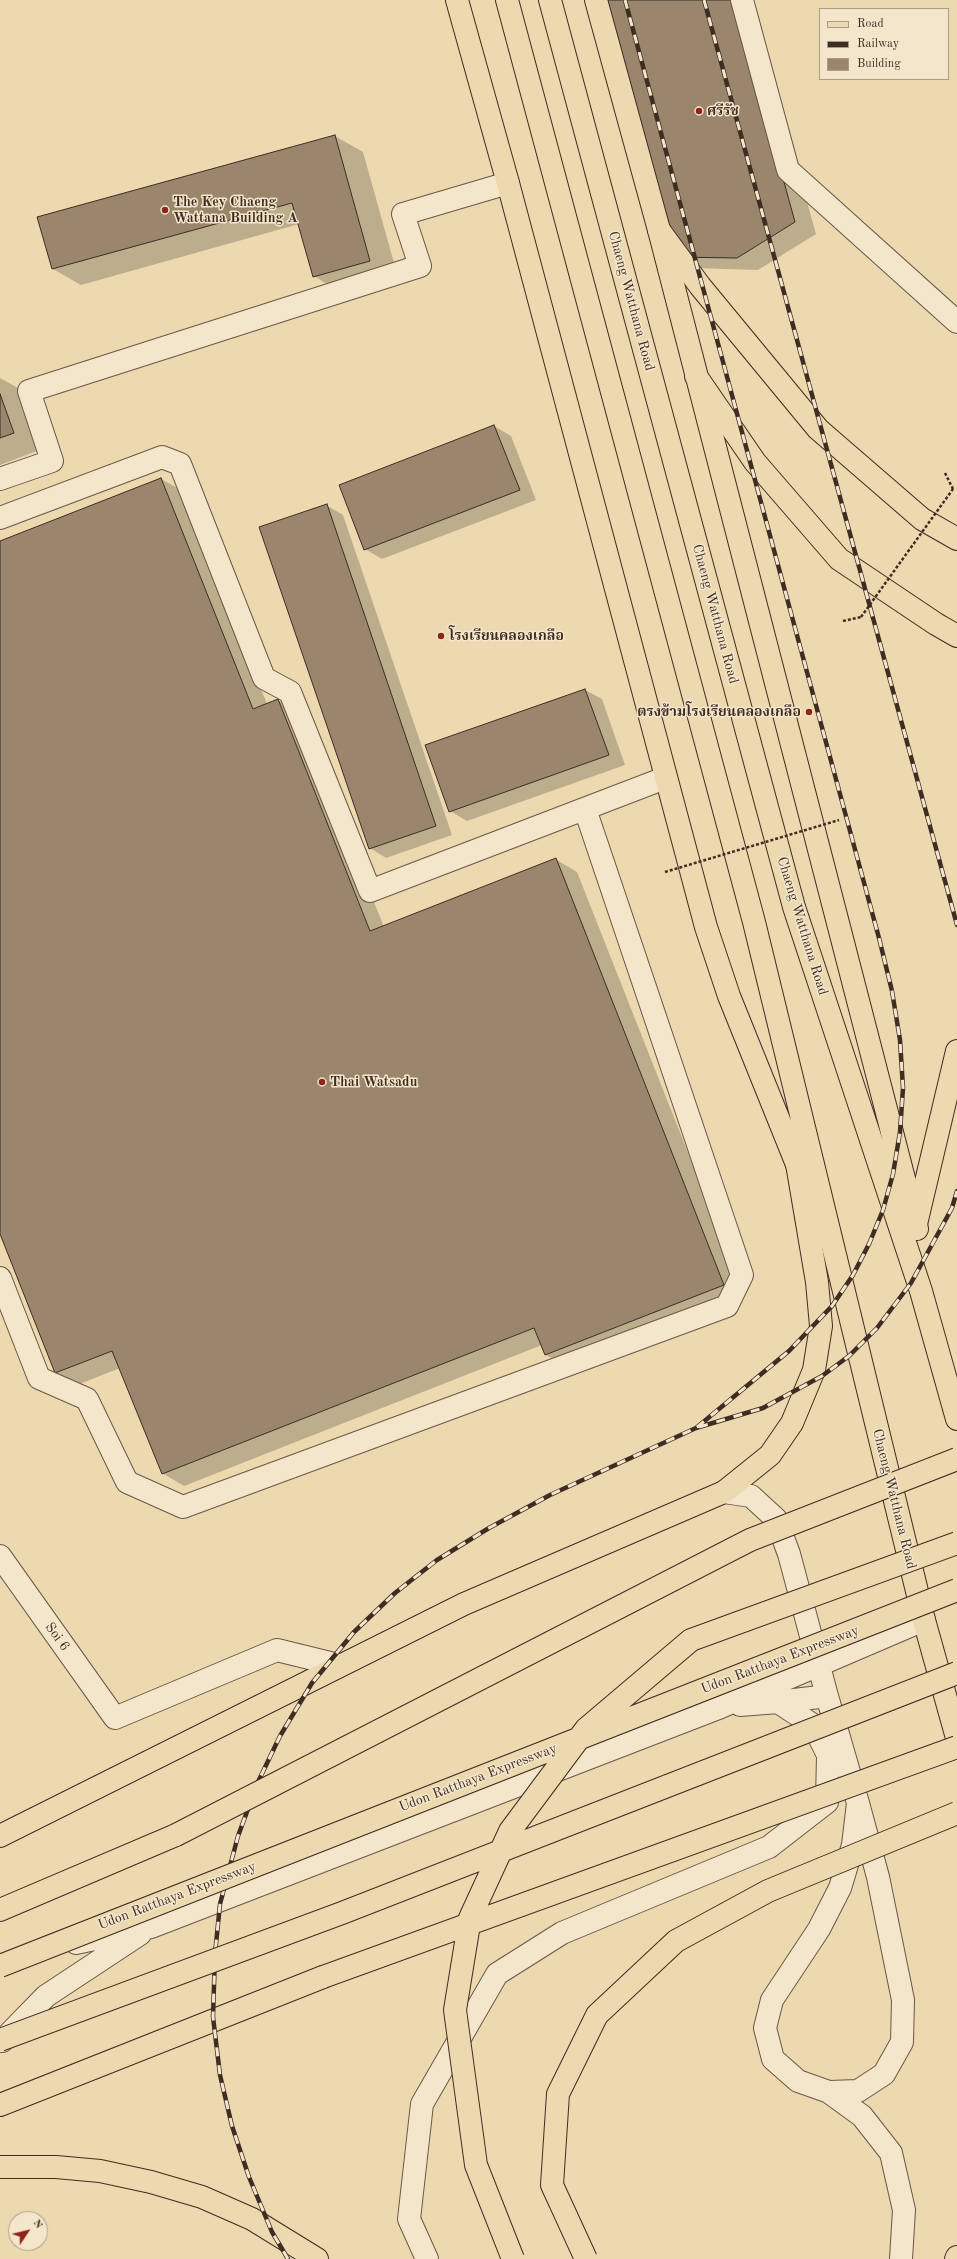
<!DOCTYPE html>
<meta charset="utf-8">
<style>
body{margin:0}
#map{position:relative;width:957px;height:2259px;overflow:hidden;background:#ecd9af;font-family:"Old Standard TT",serif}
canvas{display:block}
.legend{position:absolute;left:819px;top:8px;width:130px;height:72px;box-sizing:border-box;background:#f3e6cb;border:1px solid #ab9c88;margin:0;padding:5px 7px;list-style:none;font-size:12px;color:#3f2c23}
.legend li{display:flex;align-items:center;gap:8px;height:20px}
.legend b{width:20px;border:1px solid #ab9c88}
.north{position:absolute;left:8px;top:2211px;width:40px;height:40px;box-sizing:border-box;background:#f3e6cb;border:1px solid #ab9c88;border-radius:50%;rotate:55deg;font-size:11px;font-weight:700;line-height:16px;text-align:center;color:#3f2c23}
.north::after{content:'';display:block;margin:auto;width:14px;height:18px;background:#8f2418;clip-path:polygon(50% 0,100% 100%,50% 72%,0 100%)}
</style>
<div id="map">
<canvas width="957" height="2259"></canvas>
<ul class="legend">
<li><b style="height:5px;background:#ecd9af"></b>Road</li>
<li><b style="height:5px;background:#3f2c23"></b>Railway</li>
<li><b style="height:11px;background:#99866c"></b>Building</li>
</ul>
<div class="north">N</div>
</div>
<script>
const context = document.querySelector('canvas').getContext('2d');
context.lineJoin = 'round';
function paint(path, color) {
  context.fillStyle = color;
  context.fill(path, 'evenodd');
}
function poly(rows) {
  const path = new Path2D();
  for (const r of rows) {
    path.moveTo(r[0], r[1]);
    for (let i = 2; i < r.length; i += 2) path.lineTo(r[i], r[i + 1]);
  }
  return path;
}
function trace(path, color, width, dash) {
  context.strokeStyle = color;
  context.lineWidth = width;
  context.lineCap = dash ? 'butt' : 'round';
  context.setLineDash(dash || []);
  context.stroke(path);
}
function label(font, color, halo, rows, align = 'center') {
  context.font = font + ' "Old Standard TT","Noto Serif Thai",serif';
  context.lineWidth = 3;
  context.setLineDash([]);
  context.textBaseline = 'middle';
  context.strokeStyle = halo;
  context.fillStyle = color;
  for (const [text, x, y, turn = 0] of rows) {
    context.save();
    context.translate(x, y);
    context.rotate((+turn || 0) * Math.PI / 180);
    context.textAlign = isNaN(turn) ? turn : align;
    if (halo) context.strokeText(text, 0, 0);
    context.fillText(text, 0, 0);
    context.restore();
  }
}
paint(poly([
 [604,0,751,0,816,234,758,270,695,268],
 [335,136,363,152,398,277,342,293,314,276,299,224,81,285,53,269,38,218],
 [0,378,20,389,42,449,0,465],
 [494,426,511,436,536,500,382,559,365,549],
 [161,479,183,491,267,704,278,700,299,712,384,927,555,859,577,872,745,1297,567,1367,546,1355,542,1345,184,1486,162,1473,120,1368,77,1385,56,1372,0,1231,0,542],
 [326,505,343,515,452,835,386,858,370,848],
 [585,690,602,699,625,765,467,821,450,811]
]), '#0003');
const building = poly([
 [603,0,734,0,795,222,737,258,672,257,603,0],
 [335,135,370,261,313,277,292,203,52,269,37,217,335,135],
 [0,394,14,433,0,438,0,394],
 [494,425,520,490,364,550,339,485,494,425],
 [161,478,253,709,278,699,370,931,556,858,724,1285,545,1355,534,1328,162,1474,112,1351,55,1373,0,1234,0,541,161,478],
 [327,504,436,826,369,849,259,527,327,504],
 [585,689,609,755,449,812,425,745,585,689]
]);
paint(building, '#99866c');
trace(building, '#3f2c23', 1);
const minor = poly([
 [742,0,788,170,957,322],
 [0,479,52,461,29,391,420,266,403,214,508,183],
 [0,518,162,457,180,464,264,678,290,692,370,891,665,778],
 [0,1278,39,1378,87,1399,127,1482,183,1507,727,1306,742,1275,585,809],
 [724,1492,751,1496,776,1519,789,1554,827,1696,858,1803,878,1877,903,2000,902,2042,884,2074,858,2091,829,2092,798,2081,773,2059,765,2028,772,2000,819,1929,840,1888,853,1845,858,1803],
 [0,1556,115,1718,277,1650,338,1665],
 [778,1702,827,1696],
 [76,1943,151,1927,721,1707,924,1620],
 [2,2041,46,1996,140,1934],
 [829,2092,862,2116,891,2153,904,2210,901,2259],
 [427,2259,409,2219,422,2104,497,1974,562,1933,769,1847,827,1802,828,1755,813,1725,778,1702,740,1705]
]);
const major = poly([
 [457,0,508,183,706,927,729,996,804,1182],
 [507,0,754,922,924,1620,957,1738],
 [550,0,794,907,921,1291,957,1419],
 [596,0,659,230,917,1229]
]);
const highway = poly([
 [659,230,700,286,818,429,922,519,957,539],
 [696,376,755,462,839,559,936,624,957,636],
 [916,1224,957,1051],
 [0,1836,464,1604,724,1492,770,1455,792,1423,814,1370,821,1326,817,1282,797,1164],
 [0,1910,176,1835],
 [0,2105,323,1977],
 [0,2167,56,2167,100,2171,151,2182,202,2197,252,2219,317,2259],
 [956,2259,957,2257]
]);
trace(minor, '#6a5746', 24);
trace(major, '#3f2c23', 24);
trace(highway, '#3f2c23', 24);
trace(poly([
 [945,473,953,489],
 [843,621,861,617]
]), '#3f2c23', 2.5, [3, 2]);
trace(minor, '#f3e6cb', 22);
trace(major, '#ecd9af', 22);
trace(highway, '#ecd9af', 22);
const rail = poly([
 [625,0,879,938,892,991,900,1040,903,1088,900,1132,893,1174,883,1210,869,1244,853,1275,832,1306,789,1351,696,1428],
 [704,0,957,925],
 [288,2259,272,2232,249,2177,232,2126,220,2075,213,2017,215,1954,220,1904,238,1836,258,1782,280,1736,312,1683,354,1632,395,1593,437,1560,489,1528,550,1495,696,1428,763,1408,822,1376,849,1356,877,1328,911,1283,952,1208,957,1191]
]);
trace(rail, '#3f2c23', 4.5);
trace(rail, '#f3e6cb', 3, [9]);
const highwayBridge = poly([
 [176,1835,750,1540,957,1459],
 [0,1966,957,1590],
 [323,1977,957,1747],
 [0,2040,342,1913,957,1673],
 [513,2259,476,2165,455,2010,470,1918,510,1831,586,1729,691,1640,957,1543],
 [586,2259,552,2185,558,2094,597,2015,676,1941,768,1891,957,1813]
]);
trace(highwayBridge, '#3f2c23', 24, []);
trace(poly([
 [861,617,953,489],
 [665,872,839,820]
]), '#3f2c23', 2.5, [3, 2]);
trace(highwayBridge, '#ecd9af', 22);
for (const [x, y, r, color] of [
 [699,111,4,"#8f2418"],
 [165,210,4,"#8f2418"],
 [441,636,4,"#8f2418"],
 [809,712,4,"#8f2418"],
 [322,1082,4,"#8f2418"]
]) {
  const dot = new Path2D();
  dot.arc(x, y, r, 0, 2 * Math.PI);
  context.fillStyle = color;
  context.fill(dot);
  trace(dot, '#f3e6cb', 1.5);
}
label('bold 14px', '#3f2c23', '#f3e6cb', [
 ["ศรีรัช",707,111],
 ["The Key Chaeng",173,202],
 ["Wattana Building A",173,218],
 ["โรงเรียนคลองเกลือ",449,636],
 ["ตรงข้ามโรงเรียนคลองเกลือ",801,712,"right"],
 ["Thai Watsadu",330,1082]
], 'left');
label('14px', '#3f2c23', '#f3e6cb', [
 ["Chaeng Watthana Road",631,301,75],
 ["Chaeng Watthana Road",715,614,75],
 ["Chaeng Watthana Road",802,926,73],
 ["Chaeng Watthana Road",894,1499,76],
 ["Soi 6",57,1637,54],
 ["Udon Ratthaya Expressway",780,1660,-21],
 ["Udon Ratthaya Expressway",478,1778,-21],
 ["Udon Ratthaya Expressway",177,1896,-21]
]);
</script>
